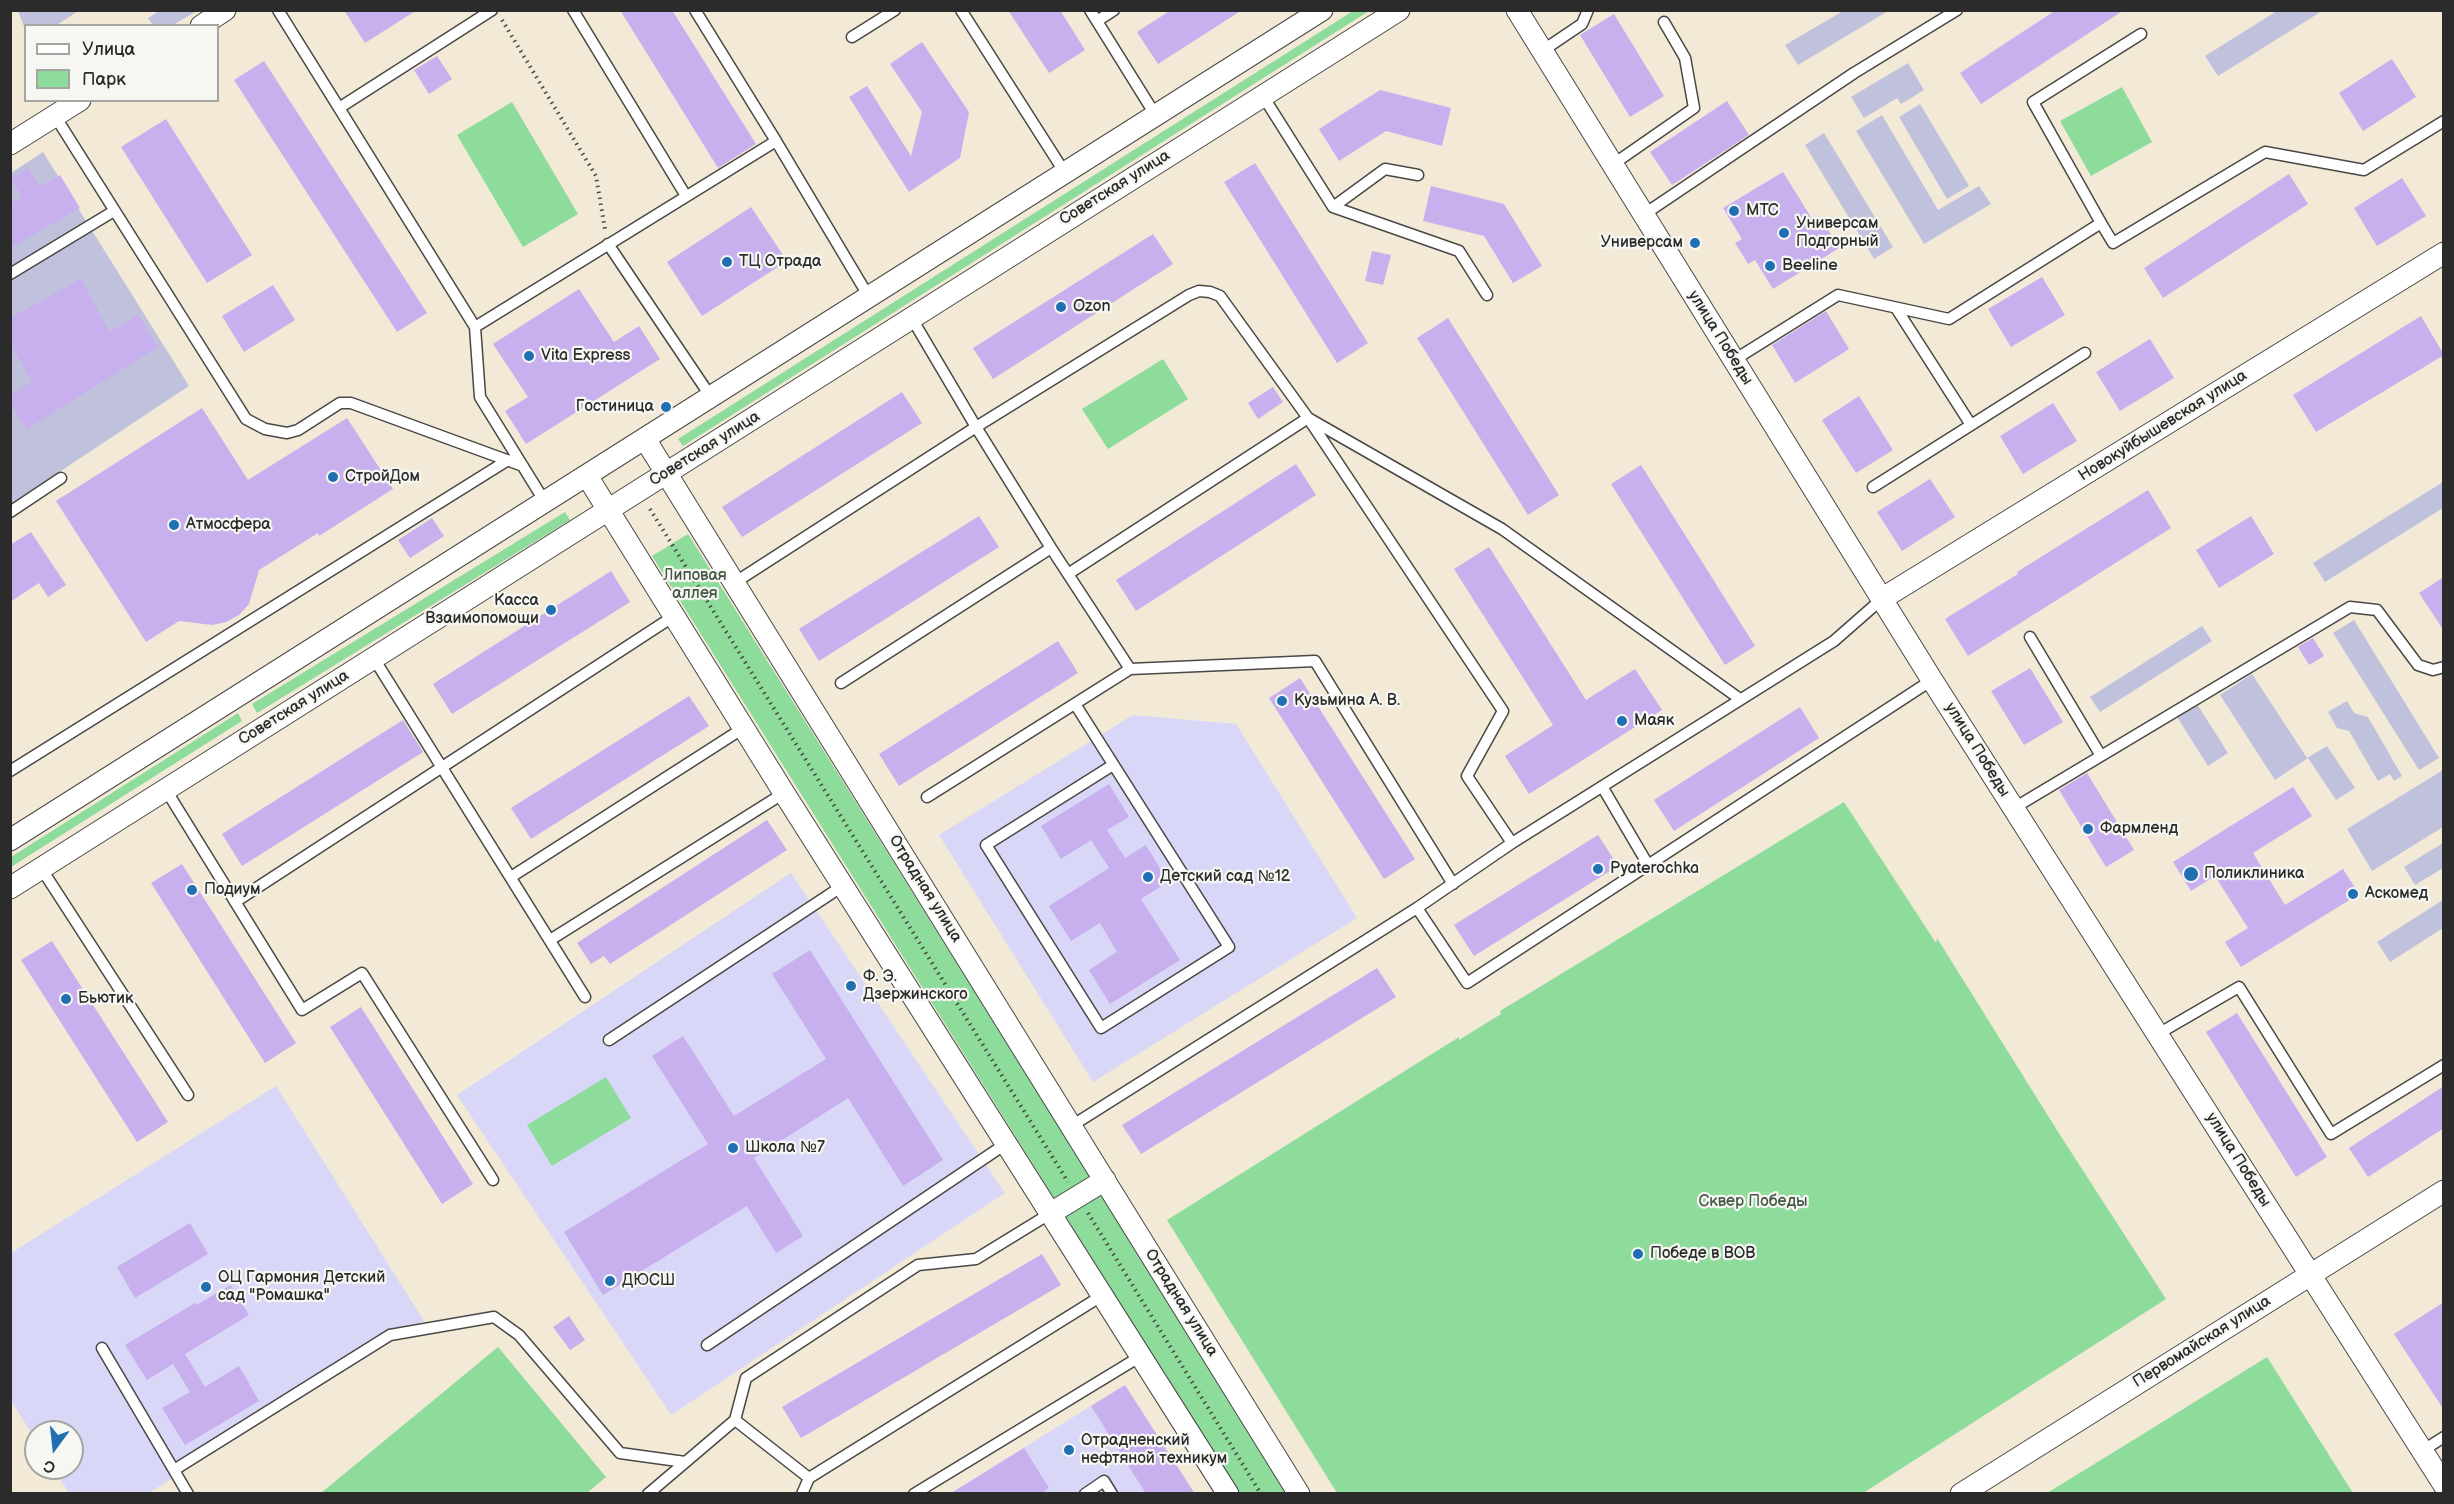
<!DOCTYPE html>
<meta charset="utf-8">
<style>
body{margin:0}
#map{position:relative;width:2454px;height:1504px;overflow:hidden;background:#f3e9d7;font-family:"Balsamiq Sans",sans-serif}
canvas{display:block}
.frame{position:absolute;inset:0;border:12px solid #2b2b2b;pointer-events:none}
.legend{position:absolute;left:24px;top:24px;width:195px;height:78px;box-sizing:border-box;background:#f6f6f2;border:2px solid #a5a5a2;margin:0;padding:8px 10px;list-style:none;font-size:18px;color:#2b2b2b}
.legend li{display:flex;align-items:center;gap:12px;height:30px}
.legend b{width:30px;border:2px solid #a5a5a2}
.north{position:absolute;left:24px;top:1420px;width:60px;height:60px;box-sizing:border-box;background:#f6f6f2;border:2px solid #a5a5a2;border-radius:50%;rotate:195deg;font-size:16px;font-weight:700;line-height:24px;text-align:center;color:#2b2b2b}
.north::after{content:'';display:block;margin:auto;width:21px;height:27px;background:#1f6fb2;clip-path:polygon(50% 0,100% 100%,50% 72%,0 100%)}
</style>
<div id="map">
<canvas width="2454" height="1504"></canvas>
<div class="frame"></div>
<ul class="legend">
<li><b style="height:8px;background:#fff"></b>Улица</li>
<li><b style="height:16px;background:#8ddc9b"></b>Парк</li>
</ul>
<div class="north">С</div>
</div>
<script>
const context = document.querySelector('canvas').getContext('2d');
context.lineJoin = 'round';
function paint(path, color) {
  context.fillStyle = color;
  context.fill(path, 'evenodd');
}
function poly(rows) {
  const path = new Path2D();
  for (const r of rows) {
    path.moveTo(r[0], r[1]);
    for (let i = 2; i < r.length; i += 2) path.lineTo(r[i], r[i + 1]);
  }
  return path;
}
function trace(path, color, width, dash) {
  context.strokeStyle = color;
  context.lineWidth = width;
  context.lineCap = dash ? 'butt' : 'round';
  context.setLineDash(dash || []);
  context.stroke(path);
}
function label(font, color, halo, rows, align = 'center') {
  context.font = font + ' "Balsamiq Sans",sans-serif';
  context.lineWidth = 4.5;
  context.setLineDash([]);
  context.textBaseline = 'middle';
  context.strokeStyle = halo;
  context.fillStyle = color;
  for (const [text, x, y, turn = 0] of rows) {
    context.save();
    context.translate(x, y);
    context.rotate((+turn || 0) * Math.PI / 180);
    context.textAlign = isNaN(turn) ? turn : align;
    if (halo) context.strokeText(text, 0, 0);
    context.fillText(text, 0, 0);
    context.restore();
  }
}
paint(poly([
 [1133,715,1236,724,1357,918,1093,1082,939,835],
 [791,873,1005,1193,671,1415,457,1095],
 [276,1086,424,1321,149,1493,69,1493,53,1468,72,1468,72,1432,36,1432,36,1441,11,1400,11,1253],
 [1091,1406,1146,1493,949,1494]
]), '#d9d7f8');
paint(poly([
 [18,11,78,11,57,25,26,26,25,29],
 [159,11,159,10,197,11,173,25,153,25,148,18],
 [1843,11,1888,11,1798,65,1785,45],
 [2277,11,2322,11,2218,76,2205,56],
 [1908,63,1924,90,1901,104,1897,98,1864,118,1851,97],
 [1920,104,1969,186,1947,199,1899,117],
 [1882,115,1938,210,1979,186,1991,204,1924,244,1856,131],
 [1824,133,1893,247,1874,259,1805,145],
 [43,152,189,386,11,504,11,173],
 [2443,482,2443,508,2325,582,2313,563],
 [2354,620,2439,758,2419,770,2333,633],
 [2202,626,2212,641,2100,712,2090,697],
 [2252,674,2307,758,2327,746,2355,788,2336,800,2308,758,2275,780,2220,695],
 [2347,701,2354,713,2368,717,2402,776,2394,781,2390,774,2378,781,2349,731,2337,728,2328,712],
 [2197,704,2228,753,2208,766,2177,717],
 [2443,770,2443,827,2372,871,2347,829],
 [2443,843,2443,868,2415,885,2404,867],
 [2443,900,2443,928,2390,962,2377,942]
]), '#c0c2dd');
paint(poly([
 [1353,11,1369,11,683,446,678,439],
 [2122,87,2152,142,2091,176,2060,121],
 [512,102,578,214,523,247,457,135],
 [1163,359,1188,399,1108,449,1082,409],
 [565,512,570,520,257,713,252,704],
 [688,534,1288,1493,1239,1493,652,556],
 [238,713,242,721,11,867,11,857],
 [1844,802,1936,943,1937,938,2060,1135,2166,1299,1863,1493,1337,1493,1167,1220,1459,1037,1459,1040,1501,1014,1500,1011],
 [606,1077,631,1118,552,1166,527,1125],
 [498,1347,606,1477,587,1493,321,1493],
 [2267,1357,2353,1493,2047,1493,2135,1439]
]), '#8ddc9b');
paint(poly([
 [344,10,417,10,365,43],
 [620,10,672,10,756,144,718,168],
 [1008,10,1060,10,1085,50,1049,73],
 [1171,10,1242,10,1158,64,1137,32],
 [2056,10,2124,10,1981,104,1960,73],
 [1614,14,1664,96,1630,117,1580,35],
 [922,42,969,112,960,158,909,192,849,97,867,86,911,156,922,112,890,64],
 [437,56,452,79,429,94,414,70],
 [2392,59,2416,97,2363,131,2339,93],
 [264,61,427,313,397,332,234,80],
 [1380,90,1451,108,1442,146,1386,131,1339,161,1319,129],
 [1727,101,1749,135,1672,185,1650,152],
 [166,119,252,255,207,283,121,147],
 [1255,163,1368,343,1337,363,1224,182],
 [28,168,40,187,60,175,80,208,10,248,10,204,22,197,11,178],
 [1783,172,1817,227,1824,223,1839,248,1773,289,1755,260,1748,264,1742,254,1735,243,1742,239,1723,208],
 [2289,174,2308,204,2163,298,2144,268],
 [2402,178,2426,216,2377,246,2354,208],
 [1431,186,1504,204,1542,266,1513,283,1484,236,1423,221],
 [751,207,787,261,702,316,667,262],
 [1153,234,1173,264,993,379,973,348],
 [1372,251,1391,255,1383,285,1365,281],
 [2042,277,2065,315,2011,347,1988,309],
 [81,279,110,332,138,315,158,347,27,429,10,404,10,395,32,382,10,343,10,318],
 [273,285,295,320,244,352,222,316],
 [579,289,614,342,639,326,660,359,526,444,505,411,528,397,493,344],
 [1826,311,1849,349,1795,383,1772,345],
 [2421,316,2444,355,2316,432,2293,395],
 [1448,318,1559,495,1528,515,1417,338],
 [2150,339,2174,378,2120,411,2096,372],
 [1273,387,1283,402,1258,419,1248,403],
 [902,392,922,423,742,537,722,507],
 [1859,396,1893,450,1856,473,1822,420],
 [2053,403,2077,441,2023,474,2000,436],
 [202,408,248,480,347,418,393,489,319,536,318,533,259,570,249,604,239,615,226,622,212,625,179,621,146,642,56,501],
 [1296,464,1316,495,1136,611,1116,580],
 [1641,465,1755,646,1725,665,1611,484],
 [1930,479,1955,517,1902,551,1877,512],
 [2148,490,2171,528,1968,656,1945,619,2018,574,2017,572],
 [979,516,999,547,819,661,799,629],
 [2251,516,2274,554,2219,588,2196,550],
 [432,518,444,536,410,558,398,540],
 [31,532,66,585,48,597,39,583,10,602,10,545],
 [1489,547,1586,700,1635,669,1662,710,1529,794,1505,756,1553,725,1454,569],
 [611,571,630,602,452,714,433,684],
 [2444,577,2444,631,2419,593],
 [2313,638,2324,656,2309,665,2298,647],
 [1058,641,1078,673,899,786,879,754],
 [2030,668,2063,722,2024,745,1991,691],
 [1300,678,1415,859,1384,879,1269,698],
 [689,696,709,726,531,839,511,808],
 [1800,707,1819,738,1674,831,1654,800],
 [403,720,423,752,242,866,222,834],
 [2087,773,2134,850,2106,867,2059,790],
 [1109,784,1129,817,1107,830,1125,858,1146,845,1168,882,1141,899,1180,960,1110,1004,1089,970,1117,952,1100,923,1071,941,1049,906,1109,868,1091,840,1061,859,1041,826],
 [2293,787,2312,816,2253,853,2285,905,2343,869,2359,894,2241,967,2225,942,2248,928,2215,876,2191,891,2173,862],
 [767,820,787,850,610,964,604,956,591,964,577,943],
 [1598,835,1618,866,1474,956,1454,925],
 [182,864,296,1043,265,1063,151,883],
 [52,941,168,1122,137,1142,21,960],
 [810,950,943,1160,903,1186,848,1098,754,1158,803,1236,776,1253,747,1206,603,1295,564,1232,708,1144,652,1056,683,1036,734,1116,826,1059,772,974],
 [1377,968,1396,997,1141,1154,1122,1125],
 [361,1007,473,1184,442,1204,330,1027],
 [2237,1013,2327,1157,2296,1177,2206,1032],
 [2444,1086,2444,1128,2368,1177,2349,1148],
 [190,1223,208,1254,135,1298,117,1267],
 [1042,1254,1061,1285,801,1438,782,1407],
 [231,1285,249,1315,185,1354,205,1387,239,1366,259,1401,185,1445,162,1408,190,1392,173,1364,147,1380,125,1345,195,1303,196,1305],
 [2444,1302,2444,1410,2394,1334],
 [569,1316,585,1340,570,1350,553,1327],
 [1125,1385,1195,1494,1146,1494,1091,1406],
 [1024,1448,1049,1488,1040,1494,950,1494]
]), '#c8afee');
const lane = poly([
 [278,10,339,108],
 [492,10,339,108,475,327,480,397,545,502],
 [573,10,686,196],
 [695,10,776,141],
 [961,10,1065,173],
 [1090,10,1156,116],
 [1097,21,1114,10],
 [852,37,895,10],
 [1542,51,1582,24,1588,10],
 [1263,96,1333,207,1459,251,1487,295],
 [55,116,246,419,265,429,287,433,298,430,340,403,351,403,523,466],
 [1612,165,1694,108,1685,58,1664,22],
 [1333,207,1385,169,1418,175],
 [1643,215,1854,73,1957,10],
 [2101,223,2113,243,2265,152,2364,170,2444,121],
 [608,244,711,397],
 [10,274,114,211],
 [1896,308,1971,425],
 [911,317,976,427,1189,295,1199,291,1210,292,1220,296,1308,418,1502,529,1740,699],
 [475,327,776,141,869,297],
 [1734,360,1838,295,1949,319,2101,223,2033,102,2141,34],
 [1873,487,2085,353],
 [10,512,61,478],
 [1068,574,1308,418,1503,711,1467,776,1512,843],
 [734,583,976,427,1051,548,1130,669,1315,661,1453,884],
 [2030,637,2101,756],
 [373,657,585,997],
 [841,683,1051,548],
 [1075,704,1229,947,1101,1028,986,845,1113,765],
 [10,771,508,460],
 [1603,788,1647,863],
 [166,790,302,1010,362,973,493,1180],
 [927,797,1130,669],
 [2014,808,2350,607,2377,610,2418,665,2433,670,2444,667],
 [41,868,188,1095],
 [511,877,745,727],
 [235,902,674,616],
 [1417,908,1467,983,1932,680],
 [550,940,784,793],
 [2158,1034,2239,987,2331,1134,2444,1065],
 [609,1040,844,885],
 [1073,1125,1417,908,1512,843,1834,641,1883,598],
 [707,1345,1007,1143],
 [102,1348,188,1494],
 [735,1420,746,1378,918,1265,976,1259,1051,1213],
 [2422,1451,2444,1437],
 [174,1470,390,1335,494,1317,519,1335,620,1453,685,1462],
 [648,1494,735,1420,809,1478],
 [802,1494,809,1478,1103,1295],
 [914,1494,1141,1356],
 [1085,1494,1104,1481,1112,1494]
]);
const street = poly([
 [1517,10,1932,680,2444,1485],
 [201,26,225,10],
 [10,144,80,100],
 [645,439,1299,1494],
 [587,476,784,793,1228,1494],
 [1883,598,2444,253],
 [10,840,1322,10],
 [10,888,1399,10],
 [1051,1213,1105,1180],
 [1961,1494,2444,1191]
]);
trace(lane, '#494845', 13);
trace(street, '#494845', 23);
trace(poly([
 [502,20,596,176,605,229],
 [650,509,1068,1182],
 [1088,1213,1261,1494]
]), '#494845', 4, [1.5, 4.5]);
trace(lane, '#fff', 10);
trace(street, '#fff', 21);
for (const [x, y, r, color] of [
 [1734,211,6,"#1f6fb2"],
 [1784,233,6,"#1f6fb2"],
 [1695,243,6,"#1f6fb2"],
 [727,262,6,"#1f6fb2"],
 [1770,266,6,"#1f6fb2"],
 [1061,307,6,"#1f6fb2"],
 [529,356,6,"#1f6fb2"],
 [666,407,6,"#1f6fb2"],
 [333,477,6,"#1f6fb2"],
 [174,525,6,"#1f6fb2"],
 [551,610,6,"#1f6fb2"],
 [1282,701,6,"#1f6fb2"],
 [1622,721,6,"#1f6fb2"],
 [2088,829,6,"#1f6fb2"],
 [1598,869,6,"#1f6fb2"],
 [2191,874,8,"#1f6fb2"],
 [1148,877,6,"#1f6fb2"],
 [192,890,6,"#1f6fb2"],
 [2353,894,6,"#1f6fb2"],
 [851,986,6,"#1f6fb2"],
 [66,999,6,"#1f6fb2"],
 [733,1148,6,"#1f6fb2"],
 [1638,1254,6,"#1f6fb2"],
 [610,1281,6,"#1f6fb2"],
 [206,1287,6,"#1f6fb2"],
 [1069,1450,6,"#1f6fb2"]
]) {
  const dot = new Path2D();
  dot.arc(x, y, r, 0, 2 * Math.PI);
  context.fillStyle = color;
  context.fill(dot);
  trace(dot, '#f6f6f2', 2);
}
label('16px', '#2b2b2b', '#f6f6f2', [
 ["Советская улица",1115,188,-32],
 ["улица Победы",1720,338,58],
 ["Новокуйбышевская улица",2163,426,-32],
 ["Советская улица",705,449,-32],
 ["Советская улица",294,708,-32],
 ["улица Победы",1977,750,58],
 ["Отрадная улица",925,889,58],
 ["улица Победы",2238,1160,58],
 ["Отрадная улица",1181,1303,58],
 ["Первомайская улица",2202,1342,-32]
]);
label('16px', '#2b2b2b', '#f6f6f2', [
 ["МТС",1746,211],
 ["Универсам",1796,224],
 ["Подгорный",1796,242],
 ["Универсам",1683,243,"right"],
 ["ТЦ Отрада",739,262],
 ["Beeline",1782,266],
 ["Ozon",1073,307],
 ["Vita Express",541,356],
 ["Гостиница",654,407,"right"],
 ["СтройДом",345,477],
 ["Атмосфера",186,525],
 ["Касса",539,601,"right"],
 ["Взаимопомощи",539,619,"right"],
 ["Кузьмина А. В.",1294,701],
 ["Маяк",1634,721],
 ["Фармленд",2100,829],
 ["Pyaterochka",1610,869],
 ["Поликлиника",2204,874],
 ["Детский сад №12",1160,877],
 ["Подиум",204,890],
 ["Аскомед",2365,894],
 ["Ф. Э.",863,977],
 ["Дзержинского",863,995],
 ["Бьютик",78,999],
 ["Школа №7",745,1148],
 ["Победе в ВОВ",1650,1254],
 ["ОЦ Гармония Детский",218,1278],
 ["сад \"Ромашка\"",218,1296],
 ["ДЮСШ",622,1281],
 ["Отрадненский",1081,1441],
 ["нефтяной техникум",1081,1459]
], 'left');
label('16px', '#445747', '#f6f6f2', [
 ["Липовая",695,576],
 ["аллея",695,594],
 ["Сквер Победы",1753,1202]
]);
</script>
